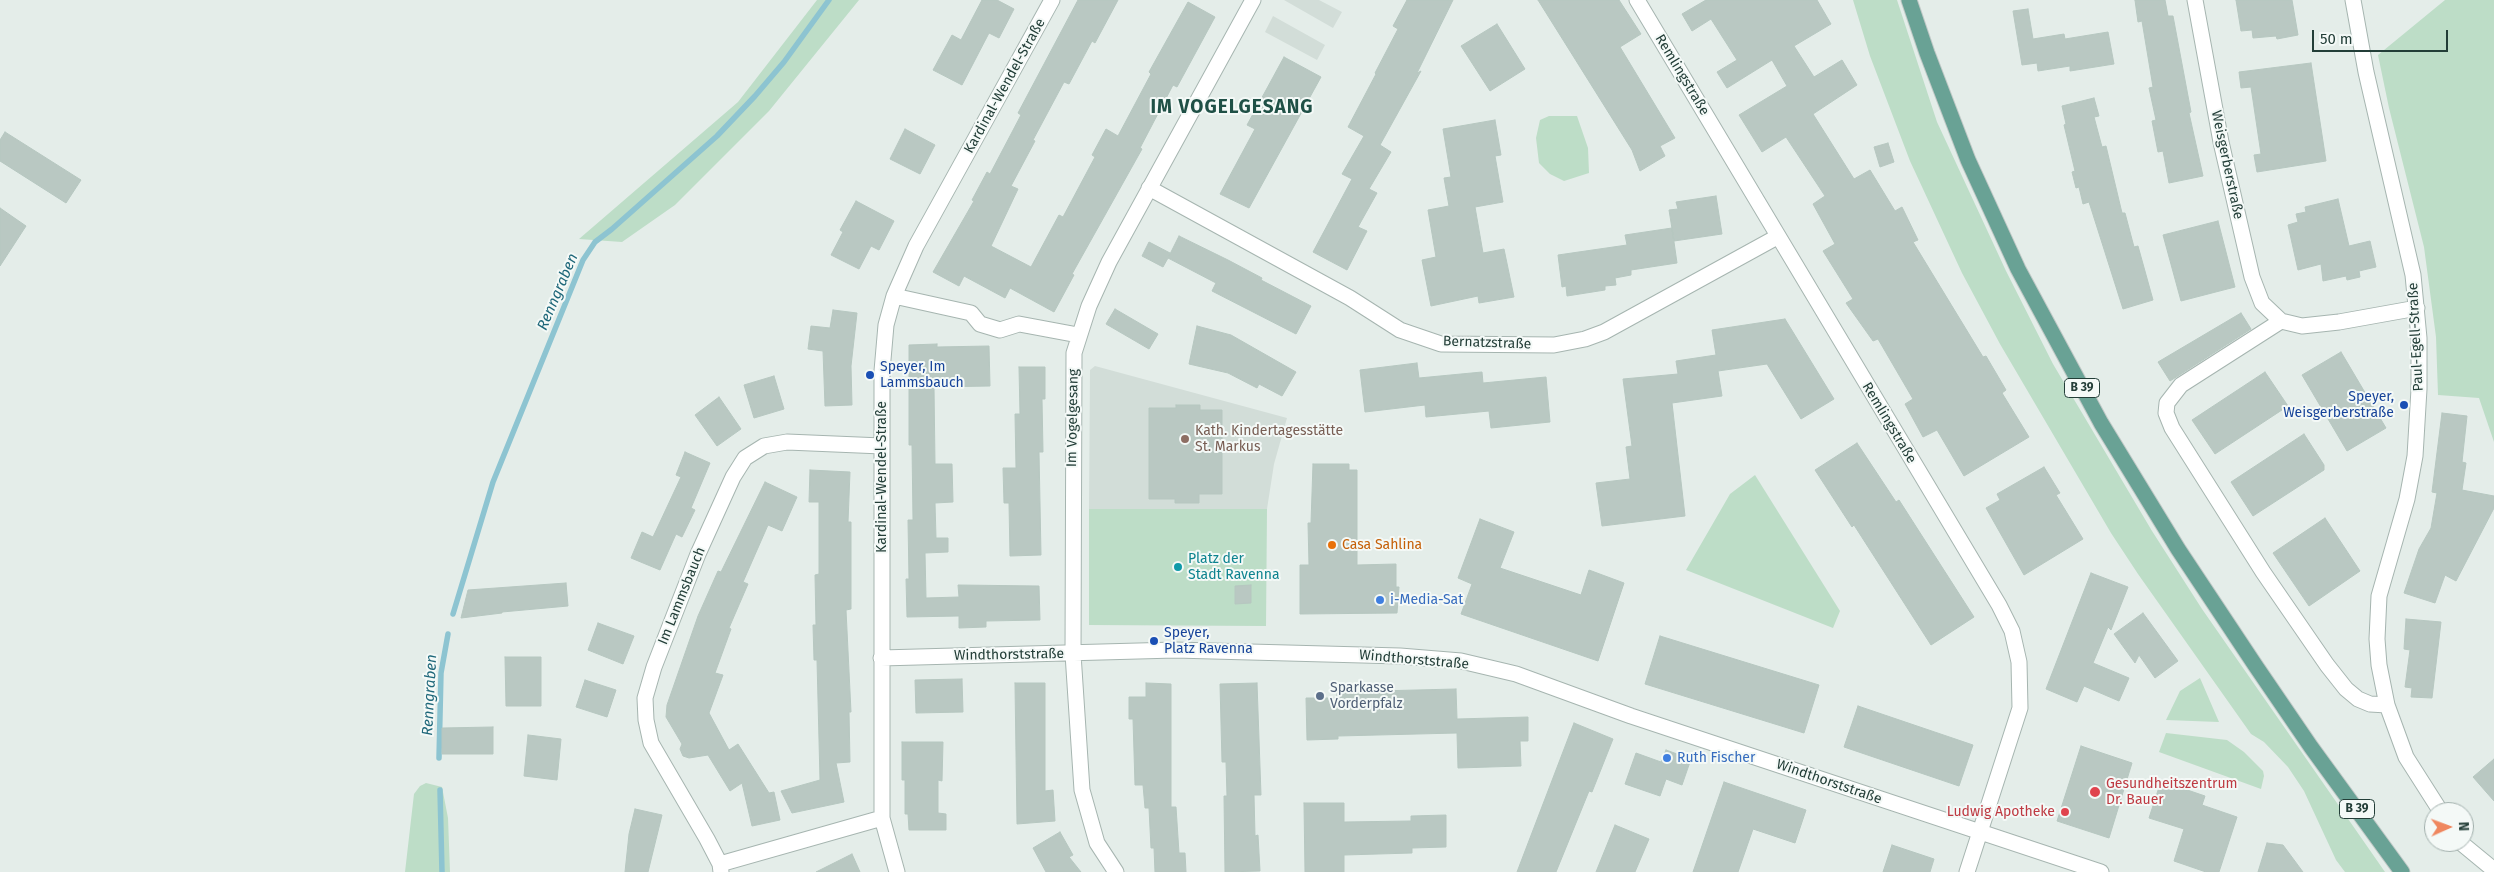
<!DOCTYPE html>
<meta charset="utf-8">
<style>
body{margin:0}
#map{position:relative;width:2494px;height:872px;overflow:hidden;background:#e4ede9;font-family:"Fira Sans",sans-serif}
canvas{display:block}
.north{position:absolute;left:2424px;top:802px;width:50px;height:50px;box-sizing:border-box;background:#f4f9f7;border:1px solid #a0aeab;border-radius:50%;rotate:88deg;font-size:14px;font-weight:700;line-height:20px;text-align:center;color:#233e38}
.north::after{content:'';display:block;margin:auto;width:18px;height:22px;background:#ef875f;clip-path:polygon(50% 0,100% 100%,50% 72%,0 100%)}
.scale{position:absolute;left:2312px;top:30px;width:136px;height:22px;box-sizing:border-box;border:2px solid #233e38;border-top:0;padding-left:6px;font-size:15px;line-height:18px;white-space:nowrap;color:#233e38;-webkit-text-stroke:4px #f4f9f7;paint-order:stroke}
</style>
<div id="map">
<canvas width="2494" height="872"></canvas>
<div class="north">N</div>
<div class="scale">50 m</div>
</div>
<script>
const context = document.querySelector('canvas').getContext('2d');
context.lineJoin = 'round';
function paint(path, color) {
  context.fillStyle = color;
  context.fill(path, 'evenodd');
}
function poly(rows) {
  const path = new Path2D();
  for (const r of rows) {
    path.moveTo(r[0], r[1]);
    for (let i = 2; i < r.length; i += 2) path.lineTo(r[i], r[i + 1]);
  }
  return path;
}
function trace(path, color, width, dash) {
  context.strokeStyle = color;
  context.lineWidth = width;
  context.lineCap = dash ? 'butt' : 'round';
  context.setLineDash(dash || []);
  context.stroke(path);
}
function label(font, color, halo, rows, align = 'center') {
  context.font = font + ' "Fira Sans",sans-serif';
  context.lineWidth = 4;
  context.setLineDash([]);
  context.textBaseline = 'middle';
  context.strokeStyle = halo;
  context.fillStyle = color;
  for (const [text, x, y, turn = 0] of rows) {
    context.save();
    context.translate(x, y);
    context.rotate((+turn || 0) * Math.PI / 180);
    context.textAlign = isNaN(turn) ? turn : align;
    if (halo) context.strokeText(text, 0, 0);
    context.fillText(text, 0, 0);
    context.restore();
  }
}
paint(poly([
 [1284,0,1319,0,1342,12,1333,28],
 [1273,16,1325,45,1317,60,1265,32],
 [1095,366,1287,418,1274,464,1267,509,1089,509,1090,370]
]), '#d2ddd8');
paint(poly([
 [817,0,859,0,769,111,675,205,622,242,579,239,738,102],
 [1853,0,1897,0,1937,122,2006,271,2053,364,2152,531,2202,609,2385,872,2345,872,2336,860,2304,791,2288,767,2264,742,2251,734,2138,574,2111,533,2000,344,1962,273,1910,161,1870,56],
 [2445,0,2494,0,2494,442,2479,398,2438,395,2436,337,2424,247,2389,108,2378,55],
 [1549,116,1577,116,1588,148,1589,173,1564,181,1550,174,1539,163,1536,138,1540,120],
 [1755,475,1840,611,1833,628,1686,570,1730,494],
 [1089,509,1267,509,1266,626,1089,625],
 [2200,678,2219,722,2166,720,2180,691],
 [2166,733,2227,740,2244,752,2263,771,2264,776,2261,789,2159,752],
 [426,783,442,787,448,818,450,872,405,872,414,794,420,786]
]), '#bdddc7');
trace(poly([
 [453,614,493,482,583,260,595,242,612,229,717,136,755,96,784,62,829,0],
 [439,758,441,673,448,634],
 [440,790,442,872]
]), '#8dc4d1', 5.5);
const building = poly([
 [982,0,997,0,1014,9,999,38,989,33,962,85,933,70,952,35,961,40,982,0],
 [1078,0,1118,0,1095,43,1092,41,1069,84,1064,82,1033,140,1035,141,1011,186,1018,189,991,246,1031,267,1059,215,1063,217,1095,157,1092,155,1106,129,1118,136,1151,74,1149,72,1188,2,1215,17,1177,87,1173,85,1140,148,1142,149,1072,274,1074,275,1054,312,1010,288,1005,298,964,276,959,286,933,272,974,201,972,200,987,172,990,174,1021,115,1018,113,1078,0],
 [1407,0,1453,0,1417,73,1421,71,1380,145,1391,152,1369,189,1377,193,1358,227,1367,231,1347,270,1313,252,1352,179,1342,174,1364,136,1348,127,1376,74,1375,73,1398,29,1393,26,1407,0],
 [1538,0,1619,0,1641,34,1620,47,1675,138,1660,146,1665,156,1640,171,1632,150,1538,0],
 [1706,0,1817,0,1831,24,1794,46,1814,77,1842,60,1857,85,1813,114,1854,179,1870,170,1895,211,1902,207,1918,240,1913,242,1983,357,1986,356,2006,390,2002,393,2029,437,1964,476,1937,430,1923,437,1905,404,1913,399,1878,339,1873,341,1846,303,1853,299,1823,251,1835,244,1813,204,1825,196,1786,137,1762,152,1739,115,1787,86,1772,60,1727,88,1717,72,1737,60,1711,19,1692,31,1682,14,1706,0],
 [2135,0,2165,0,2168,16,2173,16,2191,112,2189,113,2203,176,2169,183,2163,151,2158,152,2152,121,2156,120,2149,88,2153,87,2142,21,2138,22,2135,0],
 [2236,0,2292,0,2298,35,2277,39,2276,36,2253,38,2252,30,2241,31,2236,0],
 [2028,9,2033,39,2064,34,2065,39,2108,32,2114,64,2070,71,2070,66,2038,71,2037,63,2022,65,2013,11,2028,9],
 [1497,24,1525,69,1490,91,1461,46,1497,24],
 [1284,57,1321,77,1249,208,1220,194,1255,129,1247,125,1284,57],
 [2311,63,2326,161,2257,172,2254,155,2261,154,2251,87,2241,88,2239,72,2311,63],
 [2094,98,2099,116,2094,117,2102,147,2106,146,2122,213,2125,213,2134,247,2138,246,2153,300,2123,309,2089,202,2083,204,2079,187,2076,188,2072,172,2075,171,2064,125,2066,124,2062,106,2094,98],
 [1495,120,1501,155,1495,156,1503,202,1475,207,1483,253,1504,249,1514,297,1479,303,1478,296,1431,306,1422,260,1436,257,1428,210,1449,206,1444,178,1451,177,1443,129,1495,120],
 [905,129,935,145,920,174,890,159,905,129],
 [5,132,81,180,66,203,0,161,0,140,5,132],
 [1888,143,1894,162,1880,167,1874,147,1888,143],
 [1716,196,1722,234,1674,241,1669,210,1678,209,1676,202,1716,196],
 [2338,199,2349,246,2370,241,2376,267,2359,271,2360,277,2347,280,2346,276,2323,281,2321,264,2298,270,2288,225,2298,222,2296,214,2306,212,2305,207,2338,199],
 [856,201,894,221,879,250,871,246,859,269,831,255,843,232,840,230,856,201],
 [0,208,26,226,0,266,0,208],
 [2218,221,2235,287,2181,301,2163,235,2218,221],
 [1672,228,1677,263,1631,270,1631,275,1615,278,1616,285,1605,286,1605,290,1567,296,1566,286,1562,287,1558,255,1627,245,1625,235,1672,228],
 [1179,236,1228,260,1262,278,1261,280,1311,306,1296,334,1212,291,1216,283,1168,258,1163,267,1142,256,1149,242,1170,253,1169,256,1179,236],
 [1115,309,1158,334,1149,349,1106,324,1115,309],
 [833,310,857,313,851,366,852,405,825,406,823,351,808,349,811,326,830,328,833,310],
 [2241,313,2251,329,2170,381,2158,362,2241,313],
 [1785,319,1834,399,1801,419,1767,364,1718,371,1722,396,1672,403,1685,516,1602,526,1596,483,1630,479,1626,447,1632,446,1623,379,1678,374,1676,361,1716,355,1712,330,1785,319],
 [1197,326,1231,335,1296,372,1282,396,1259,384,1257,388,1228,373,1189,364,1197,326],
 [937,344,937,347,989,346,990,386,934,387,935,464,952,464,953,502,935,503,936,538,948,538,948,552,925,553,926,598,959,597,958,585,1039,586,1040,620,986,621,986,627,959,628,959,616,907,617,906,579,909,579,908,520,913,520,912,445,909,445,909,345,937,344],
 [2341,352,2386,428,2347,451,2302,375,2341,352],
 [1417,363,1419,378,1482,372,1483,383,1546,377,1550,422,1491,428,1489,411,1426,417,1425,405,1365,412,1360,370,1417,363],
 [1019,367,1045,367,1045,399,1042,399,1043,452,1039,452,1041,555,1010,556,1009,503,1004,503,1003,468,1016,468,1015,414,1020,414,1019,367],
 [2265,372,2288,406,2215,454,2192,420,2265,372],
 [774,376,784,409,754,418,744,385,774,376],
 [719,397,741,429,717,446,695,415,719,397],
 [1176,405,1200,405,1200,410,1222,410,1222,494,1199,494,1199,503,1175,503,1175,499,1149,499,1149,408,1176,408,1176,405],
 [2442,413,2467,416,2462,462,2466,463,2462,490,2494,496,2494,508,2456,581,2445,575,2435,603,2404,593,2419,549,2431,528,2437,493,2432,492,2442,413],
 [2304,434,2324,465,2324,470,2253,516,2231,482,2304,434],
 [1857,443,1896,502,1899,500,1974,617,1931,645,1854,525,1852,527,1815,470,1857,443],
 [685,452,710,463,691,508,695,510,682,537,676,534,660,570,631,558,642,532,653,537,681,477,676,475,685,452],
 [1313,464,1349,464,1349,470,1357,470,1357,565,1396,564,1396,587,1399,587,1397,613,1300,614,1300,565,1309,565,1308,523,1311,523,1313,464],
 [2044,467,2060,493,2056,495,2083,539,2024,575,1986,508,2000,500,1997,494,2044,467],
 [810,470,850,472,848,522,851,522,851,609,846,610,851,712,849,712,850,762,836,763,844,802,792,813,781,791,820,780,817,660,814,660,813,625,816,625,815,575,819,574,819,502,809,502,810,470],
 [765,482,797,497,782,531,768,525,743,582,748,584,729,628,731,629,715,673,723,675,709,713,729,750,738,744,769,793,774,792,780,820,752,826,742,783,730,791,708,755,689,758,683,756,680,749,682,744,666,717,667,705,698,616,718,571,721,572,765,482],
 [2325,518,2360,571,2309,606,2273,553,2325,518],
 [1480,519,1514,532,1500,568,1581,595,1589,570,1624,583,1598,661,1461,614,1472,584,1458,578,1480,519],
 [2091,573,2128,587,2111,630,2108,627,2093,663,2129,678,2119,701,2084,686,2077,702,2046,689,2091,573],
 [566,583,568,606,502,612,502,613,461,618,468,590,566,583],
 [1251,585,1251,603,1235,604,1235,586,1251,585],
 [2143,613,2178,661,2155,678,2139,655,2135,663,2114,634,2143,613],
 [2406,619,2441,622,2432,698,2411,697,2412,688,2405,687,2410,650,2404,649,2406,619],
 [598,623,634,636,623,664,588,650,598,623],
 [1660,636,1819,685,1804,733,1645,684,1660,636],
 [505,657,541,657,541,706,506,706,505,657],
 [962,679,963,712,916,713,915,680,962,679],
 [585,680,616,690,607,717,576,707,585,680],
 [1015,683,1045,683,1045,791,1053,790,1055,821,1017,824,1015,683],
 [1146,683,1171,684,1171,807,1176,807,1179,853,1185,853,1186,872,1155,872,1154,848,1151,848,1149,808,1145,808,1143,785,1135,785,1133,719,1129,719,1129,697,1146,697,1146,683],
 [1257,683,1261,795,1254,795,1255,836,1258,835,1260,871,1225,872,1224,796,1227,796,1226,762,1222,762,1220,684,1257,683],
 [1456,689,1457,719,1528,717,1528,741,1520,741,1521,766,1458,768,1457,733,1338,736,1338,739,1307,740,1306,698,1337,698,1337,692,1456,689],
 [1858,706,1973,745,1959,786,1844,747,1858,706],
 [1574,723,1613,739,1592,792,1589,791,1556,872,1517,872,1574,723],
 [493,727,493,754,442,754,442,728,493,727],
 [528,735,561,739,557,780,524,776,528,735],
 [902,742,943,742,942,781,938,780,938,813,946,814,946,830,909,830,908,814,905,814,905,780,902,780,902,742],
 [2081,746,2132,763,2109,838,2057,821,2081,746],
 [1666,750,1691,759,1682,785,1666,779,1660,796,1625,784,1636,753,1661,762,1666,750],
 [2494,759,2494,801,2473,777,2494,759],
 [2161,781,2205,796,2202,805,2237,817,2219,872,2206,872,2174,861,2184,829,2149,818,2161,781],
 [1724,782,1806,810,1795,843,1753,829,1738,872,1693,872,1724,782],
 [1304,803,1344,803,1344,822,1411,821,1411,816,1446,815,1446,847,1412,848,1412,853,1344,855,1344,872,1305,872,1304,803],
 [635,809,662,815,648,872,625,872,629,834,635,809],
 [1615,825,1649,839,1635,872,1596,872,1615,825],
 [1060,832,1073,855,1069,857,1081,872,1046,872,1033,848,1060,832],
 [2267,843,2283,845,2303,872,2258,872,2267,843],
 [1892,845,1934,859,1930,872,1883,872,1892,845],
 [852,854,860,872,816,872,852,854]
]);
paint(building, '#b9c8c2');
trace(building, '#b6c7c0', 1);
const minor = poly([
 [1637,0,1999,605,2012,631,2019,662,2020,708,1967,872],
 [2195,0,2221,142,2252,277,2262,303,2281,321,2302,326,2339,322,2417,308],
 [2353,0,2366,72,2413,275,2419,338,2419,389,2415,456,2407,499,2379,596,2377,639,2379,665,2387,705,2406,757,2441,812],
 [1149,188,1350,298,1400,330,1441,344,1554,345,1585,339,1604,332,1777,237],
 [894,296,971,313,980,324,1000,330,1019,324,1078,335],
 [2281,321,2181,385,2167,403,2166,413,2172,428,2263,572,2327,665,2346,689,2358,699,2370,704,2387,705],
 [881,658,1175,650,1400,656,1461,661,1516,674,1631,716,2101,872],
 [2460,842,2494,870],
 [720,864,882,818],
 [721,872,720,864,707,839,651,743,646,720,645,698,654,667,698,554,733,477,745,458,764,446,787,442,882,446],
 [897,872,882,818,882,371,886,325,894,296,916,246,1052,0],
 [1116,872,1097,843,1082,790,1073,654,1074,353,1089,306,1109,262,1253,0]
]);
const major = poly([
 [1909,0,1927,53,1968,160,2018,269,2101,423,2178,549,2255,665,2311,747,2402,872]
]);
trace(minor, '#a6b5b0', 17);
trace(major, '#c1c9c7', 17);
trace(minor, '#fff', 15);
trace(major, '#69a295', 15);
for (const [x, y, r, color] of [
 [870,375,5,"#1a4fb4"],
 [2404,405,5,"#1a4fb4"],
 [1185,439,5,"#8d6e63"],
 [1332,545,5,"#e8710a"],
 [1178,567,5,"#0f9aa8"],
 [1380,600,5,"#3f7fe0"],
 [1154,641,5,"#1a4fb4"],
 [1320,696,5,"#5c6f8a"],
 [1667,758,5,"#3f7fe0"],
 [2095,792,6,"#e0444e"],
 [2065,812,5,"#e0444e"]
]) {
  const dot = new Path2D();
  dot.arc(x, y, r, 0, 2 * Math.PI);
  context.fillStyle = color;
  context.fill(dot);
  trace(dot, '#f4f9f7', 2);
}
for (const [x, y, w] of [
 [2082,388,35],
 [2357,809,35]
]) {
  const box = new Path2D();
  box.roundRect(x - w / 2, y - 9.5, w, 19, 4);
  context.fillStyle = '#f4f9f7';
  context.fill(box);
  trace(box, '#233e38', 1);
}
label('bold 12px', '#233e38', null, [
 ["B 39",2082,388],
 ["B 39",2357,809]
]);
label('14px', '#233e38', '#f4f9f7', [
 ["Remlingstraße",1682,75,59],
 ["Kardinal-Wendel-Straße",1005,86,-61],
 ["Weisgerberstraße",2227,165,78],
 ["Paul-Egell-Straße",2416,337,-93],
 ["Bernatzstraße",1487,343,2],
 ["Im Vogelgesang",1073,418,-89],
 ["Remlingstraße",1889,423,59],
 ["Kardinal-Wendel-Straße",882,477,-90],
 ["Im Lammsbauch",682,596,-68],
 ["Windthorststraße",1009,655,-1],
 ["Windthorststraße",1414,660,5],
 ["Windthorststraße",1829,782,19]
]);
label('14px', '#164399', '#f4f9f7', [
 ["Speyer, Im",880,367],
 ["Lammsbauch",880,383],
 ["Speyer,",2394,397,"right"],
 ["Weisgerberstraße",2394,413,"right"],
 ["Speyer,",1164,633],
 ["Platz Ravenna",1164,649]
], 'left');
label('14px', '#785e54', '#f4f9f7', [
 ["Kath. Kindertagesstätte",1195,431],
 ["St. Markus",1195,447]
], 'left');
label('14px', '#c56008', '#f4f9f7', [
 ["Casa Sahlina",1342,545]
], 'left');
label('14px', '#0d838f', '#f4f9f7', [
 ["Platz der",1188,559],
 ["Stadt Ravenna",1188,575]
], 'left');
label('14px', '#366cbe', '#f4f9f7', [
 ["i-Media-Sat",1390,600],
 ["Ruth Fischer",1677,758]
], 'left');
label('14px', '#4e5e75', '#f4f9f7', [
 ["Sparkasse",1330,688],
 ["Vorderpfalz",1330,704]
], 'left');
label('14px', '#be3a42', '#f4f9f7', [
 ["Gesundheitszentrum",2106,784],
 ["Dr. Bauer",2106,800],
 ["Ludwig Apotheke",2055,812,"right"]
], 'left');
label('italic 15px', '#1e6779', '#f4f9f7', [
 ["Renngraben",558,292,-67],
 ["Renngraben",430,695,-87]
]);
context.letterSpacing = '1px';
label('bold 19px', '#1f5046', '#f4f9f7', [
 ["IM VOGELGESANG",1232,108]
]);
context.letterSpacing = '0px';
</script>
